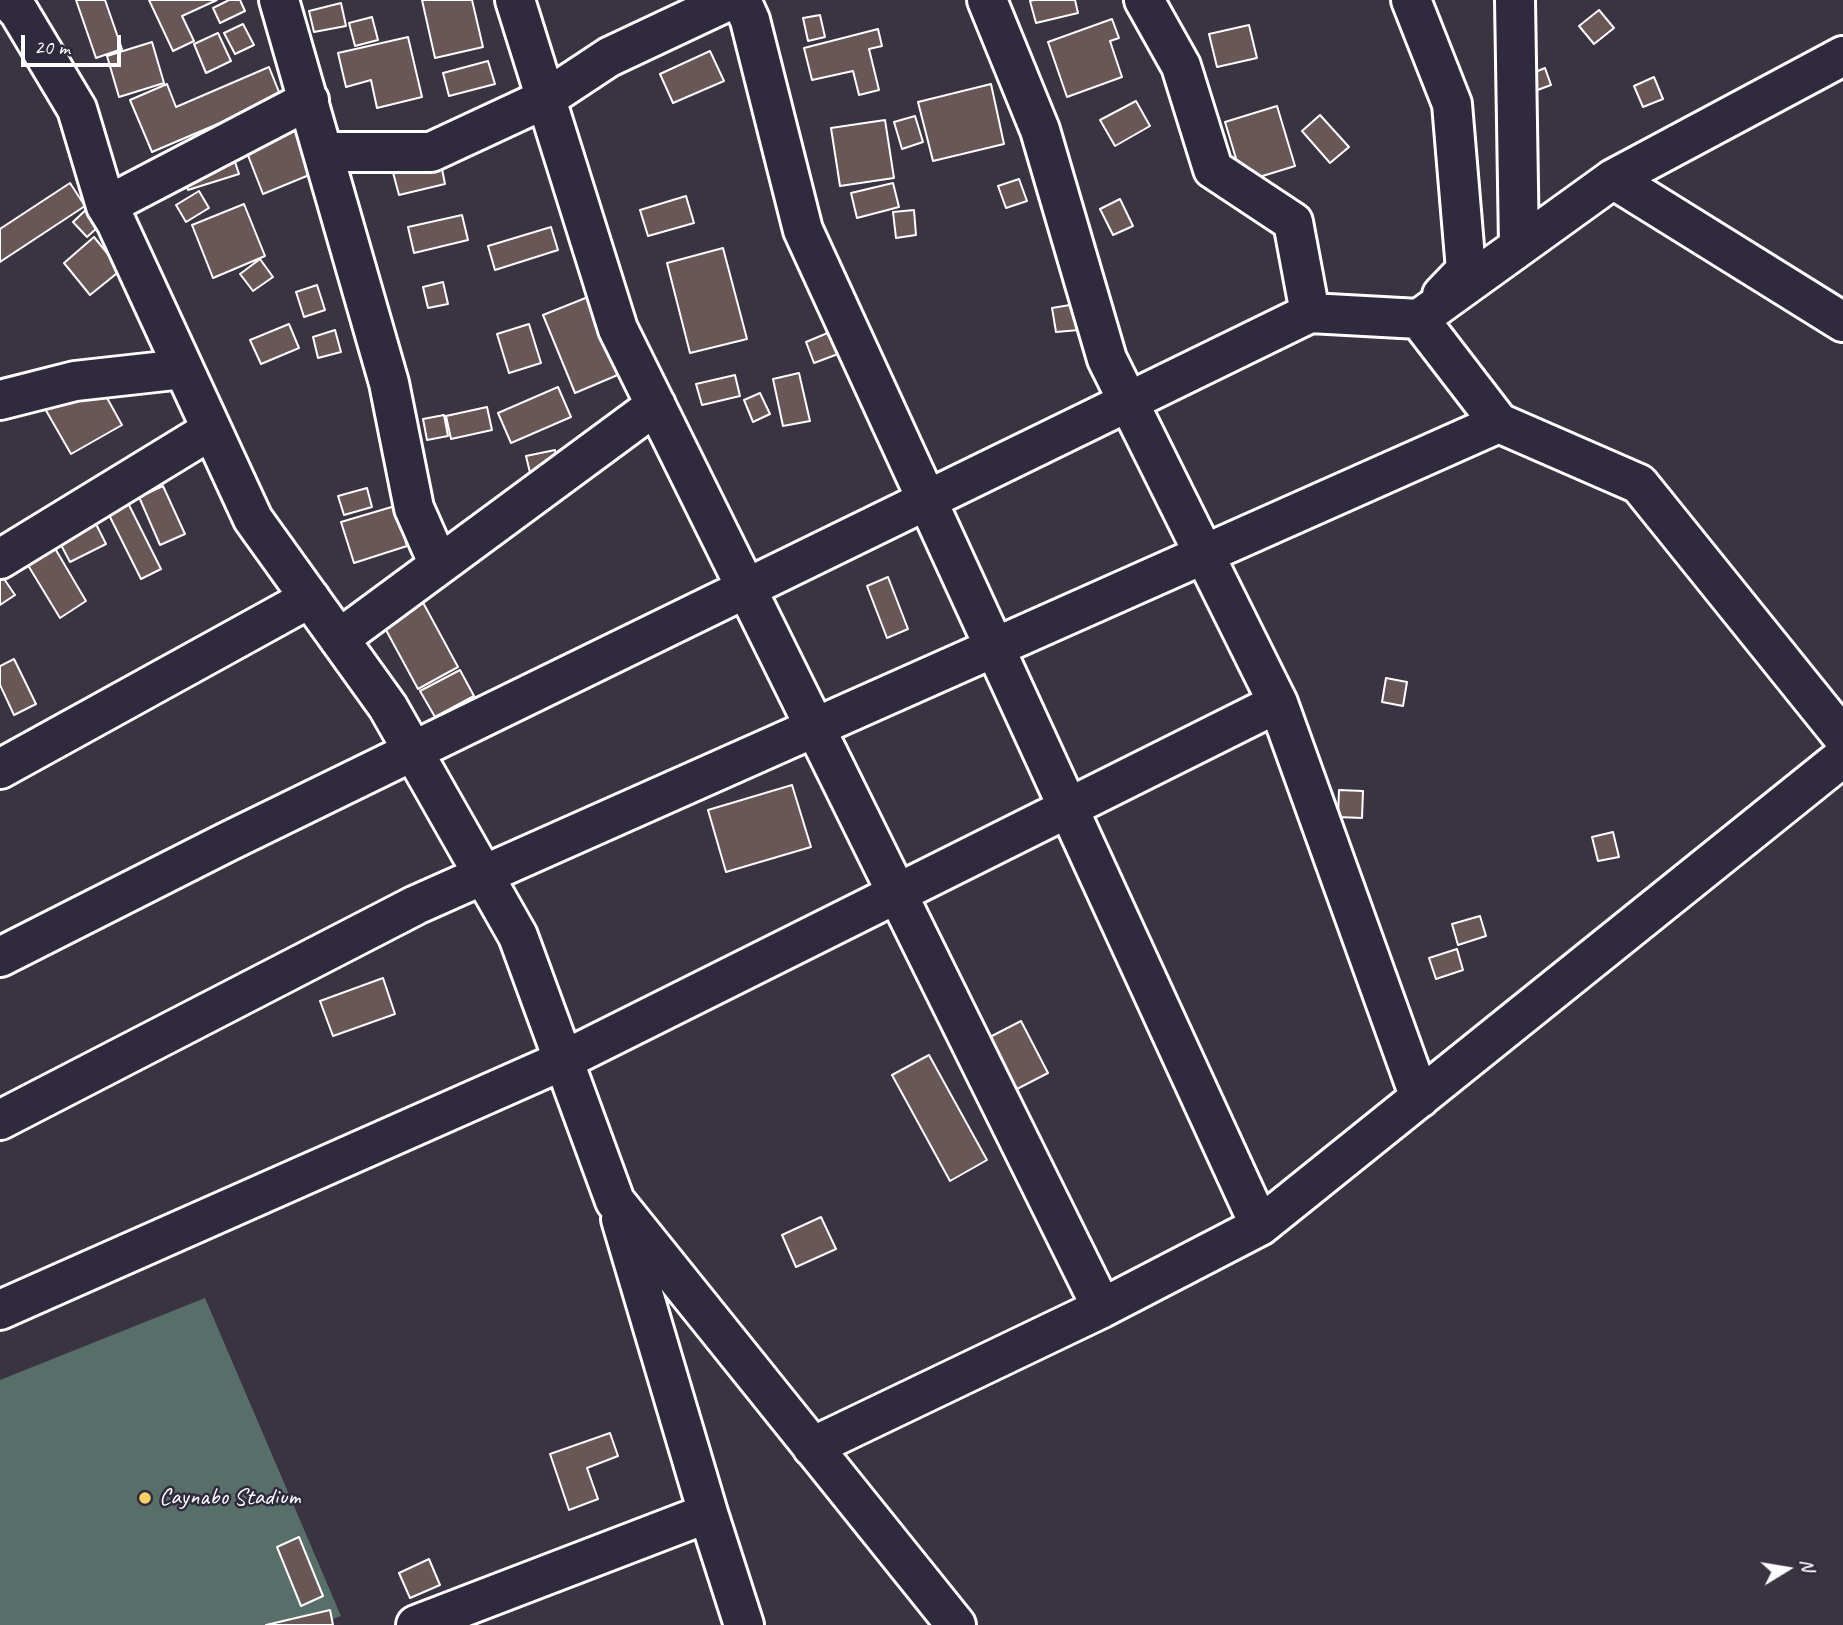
<!DOCTYPE html>
<style>
body{margin:0}
#map{position:relative;width:1843px;height:1625px;overflow:hidden;background:#3a3342;font-family:Caveat,sans-serif}
canvas{display:block}
.north{position:absolute;left:1752px;top:1534px;width:70px;height:70px;-webkit-text-stroke:5px #2f2a3d;paint-order:stroke;rotate:79deg;font-size:19px;font-weight:700;line-height:28px;text-align:center;color:#fff}
.north::after{content:'';display:block;margin:auto;width:24px;height:32px;background:#fff;clip-path:polygon(50% 0,100% 100%,50% 72%,0 100%)}
.scale{position:absolute;left:21px;top:35px;width:100px;height:32px;box-sizing:border-box;border:4px solid #fff;border-top:0;padding-left:9px;font-size:21px;line-height:24px;white-space:nowrap;color:#fff;-webkit-text-stroke:5px #2f2a3d;paint-order:stroke}
</style>
<div id="map">
<canvas width="1843" height="1625"></canvas>
<div class="north">N</div>
<div class="scale">20 m</div>
</div>
<script>
const context = document.querySelector('canvas').getContext('2d');
context.lineJoin = 'round';
function paint(path, color) {
  context.fillStyle = color;
  context.fill(path, 'evenodd');
}
function poly(rows) {
  const path = new Path2D();
  for (const r of rows) {
    path.moveTo(r[0], r[1]);
    for (let i = 2; i < r.length; i += 2) path.lineTo(r[i], r[i + 1]);
  }
  return path;
}
function trace(path, color, width, dash) {
  context.strokeStyle = color;
  context.lineWidth = width;
  context.lineCap = dash ? 'butt' : 'round';
  context.setLineDash(dash || []);
  context.stroke(path);
}
function label(font, color, halo, rows, align = 'center') {
  context.font = font + ' Caveat,sans-serif';
  context.lineWidth = 5;
  context.setLineDash([]);
  context.textBaseline = 'middle';
  context.strokeStyle = halo;
  context.fillStyle = color;
  for (const [text, x, y, turn = 0] of rows) {
    context.save();
    context.translate(x, y);
    context.rotate((+turn || 0) * Math.PI / 180);
    context.textAlign = isNaN(turn) ? turn : align;
    if (halo) context.strokeText(text, 0, 0);
    context.fillText(text, 0, 0);
    context.restore();
  }
}
paint(poly([
 [205,1298,341,1616,317,1625,0,1625,0,1380]
]), '#586e69');
const building = poly([
 [76,0,105,0,122,49,96,58,76,0],
 [149,0,217,0,182,16,194,41,173,51,149,0],
 [229,0,240,0,245,11,220,23,213,8,229,0],
 [422,0,472,0,483,47,435,58,422,0],
 [1034,0,1075,0,1078,13,1036,23,1030,1,1034,0],
 [341,3,346,26,314,32,309,11,341,3],
 [1599,10,1614,28,1594,44,1579,26,1599,10],
 [820,15,825,37,808,41,803,18,820,15],
 [372,17,378,40,355,46,349,23,372,17],
 [1112,19,1119,38,1110,41,1122,77,1067,97,1048,42,1112,19],
 [243,24,254,45,235,54,224,33,243,24],
 [1249,25,1257,58,1217,67,1209,34,1249,25],
 [878,29,882,46,869,49,879,90,859,95,853,71,812,80,804,48,878,29],
 [218,33,231,61,206,73,194,44,218,33],
 [408,37,422,97,377,108,371,80,346,87,338,53,408,37],
 [152,42,164,83,119,97,107,56,152,42],
 [710,51,724,81,673,103,660,74,710,51],
 [488,61,495,84,449,96,443,73,488,61],
 [269,67,281,97,152,152,130,100,167,84,176,107,269,67],
 [1545,68,1551,85,1524,95,1518,79,1545,68],
 [1654,77,1663,99,1643,107,1634,86,1654,77],
 [991,84,1004,144,933,161,918,102,991,84],
 [1136,101,1150,126,1115,146,1100,120,1136,101],
 [1277,106,1295,166,1243,182,1225,122,1277,106],
 [1320,115,1349,147,1330,163,1302,131,1320,115],
 [915,116,923,142,902,149,894,122,915,116],
 [292,120,314,173,263,194,242,140,292,120],
 [885,120,894,178,840,186,831,128,885,120],
 [231,150,239,174,188,190,180,167,231,150],
 [439,154,445,184,399,195,391,165,439,154],
 [1019,179,1027,201,1006,208,998,186,1019,179],
 [70,183,85,206,0,262,0,229,70,183],
 [893,183,899,207,857,218,851,193,893,183],
 [199,191,209,208,186,222,176,205,199,191],
 [686,196,694,223,648,236,640,210,686,196],
 [1120,199,1133,226,1113,235,1100,209,1120,199],
 [93,203,107,219,87,237,73,222,93,203],
 [244,204,265,256,213,278,192,225,244,204],
 [914,210,916,235,896,238,893,212,914,210],
 [462,215,468,240,414,253,408,227,462,215],
 [551,227,558,250,495,270,488,246,551,227],
 [94,237,121,270,90,295,64,263,94,237],
 [723,248,747,339,690,353,667,263,723,248],
 [260,259,273,277,253,291,240,274,260,259],
 [443,282,448,304,428,308,423,287,443,282],
 [317,285,325,310,304,317,296,292,317,285],
 [588,297,620,374,575,393,543,315,588,297],
 [1076,304,1079,330,1056,332,1052,308,1076,304],
 [289,324,299,348,261,364,250,340,289,324],
 [529,324,541,363,509,373,497,334,529,324],
 [335,330,341,352,318,358,313,337,335,330],
 [830,332,838,354,814,363,806,342,830,332],
 [799,373,810,421,783,426,773,379,799,373],
 [735,375,740,396,702,405,696,384,735,375],
 [96,378,122,425,71,454,44,407,96,378],
 [558,387,571,417,511,443,498,413,558,387],
 [760,393,770,414,753,422,744,400,760,393],
 [487,407,492,430,451,439,446,416,487,407],
 [444,415,448,436,427,440,423,419,444,415],
 [555,450,561,475,532,481,526,456,555,450],
 [163,486,185,534,160,545,139,497,163,486],
 [367,488,372,507,344,515,338,496,367,488],
 [128,503,161,569,141,579,108,513,128,503],
 [395,506,407,546,354,563,341,522,395,506],
 [96,524,106,544,70,562,60,543,96,524],
 [53,545,86,601,60,618,26,562,53,545],
 [0,573,15,595,0,605,0,573],
 [888,577,908,629,887,638,867,586,888,577],
 [420,597,458,667,418,689,380,619,420,597],
 [14,659,36,704,14,715,0,685,0,666,14,659],
 [460,670,474,696,435,717,420,691,460,670],
 [1386,678,1407,682,1403,706,1382,702,1386,678],
 [792,785,811,847,726,872,708,810,792,785],
 [1339,790,1363,791,1362,818,1338,817,1339,790],
 [1613,832,1619,857,1598,861,1592,837,1613,832],
 [1480,916,1486,936,1458,945,1452,924,1480,916],
 [1457,949,1463,970,1436,979,1429,958,1457,949],
 [383,978,395,1014,333,1036,320,1001,383,978],
 [1021,1021,1048,1073,1015,1090,988,1038,1021,1021],
 [929,1055,987,1160,950,1181,892,1075,929,1055],
 [821,1217,836,1249,796,1267,782,1235,821,1217],
 [610,1433,618,1456,587,1468,598,1499,569,1510,550,1454,610,1433],
 [299,1537,323,1596,301,1606,277,1547,299,1537],
 [429,1559,440,1585,410,1598,399,1573,429,1559],
 [330,1610,333,1625,266,1625,330,1610]
]);
paint(building, '#685756');
trace(building, '#fff', 2);
const minor = poly([
 [8,0,19,12,77,109,106,206,116,222,253,519,388,707,518,936,615,1201,956,1625],
 [279,0,389,383,414,508,439,565],
 [515,0,618,329,1102,1308],
 [741,0,750,20,803,230,1260,1226],
 [987,0,1040,130,1107,359,1278,703,1420,1098],
 [1144,0,1181,66,1213,169,1293,222,1310,313,1419,319,1613,179,1843,56],
 [1411,0,1452,104,1466,270,1442,295],
 [1515,0,1519,246],
 [324,152,431,152,547,98,609,57,730,0],
 [1613,179,1843,322],
 [106,206,309,100],
 [1419,319,1499,423,1639,484,1843,737],
 [0,400,75,381,183,369],
 [0,559,211,430],
 [339,639,656,405],
 [0,769,310,598],
 [0,957,227,842,1310,313],
 [0,1120,416,905,1499,423],
 [621,1219,708,1513,744,1625],
 [0,1310,564,1060,1278,703],
 [812,1447,1102,1308,1260,1226,1843,757],
 [416,1625,708,1513]
]);
trace(minor, '#fff', 44);
trace(minor, '#2f2a3d', 38);
for (const [x, y, r, color] of [
 [145,1498,7,"#ffd166"]
]) {
  const dot = new Path2D();
  dot.arc(x, y, r, 0, 2 * Math.PI);
  context.fillStyle = color;
  context.fill(dot);
  trace(dot, '#2f2a3d', 2.5);
}
label('24px', '#fff', '#2f2a3d', [
 ["Caynabo Stadium",159,1498]
], 'left');
</script>
